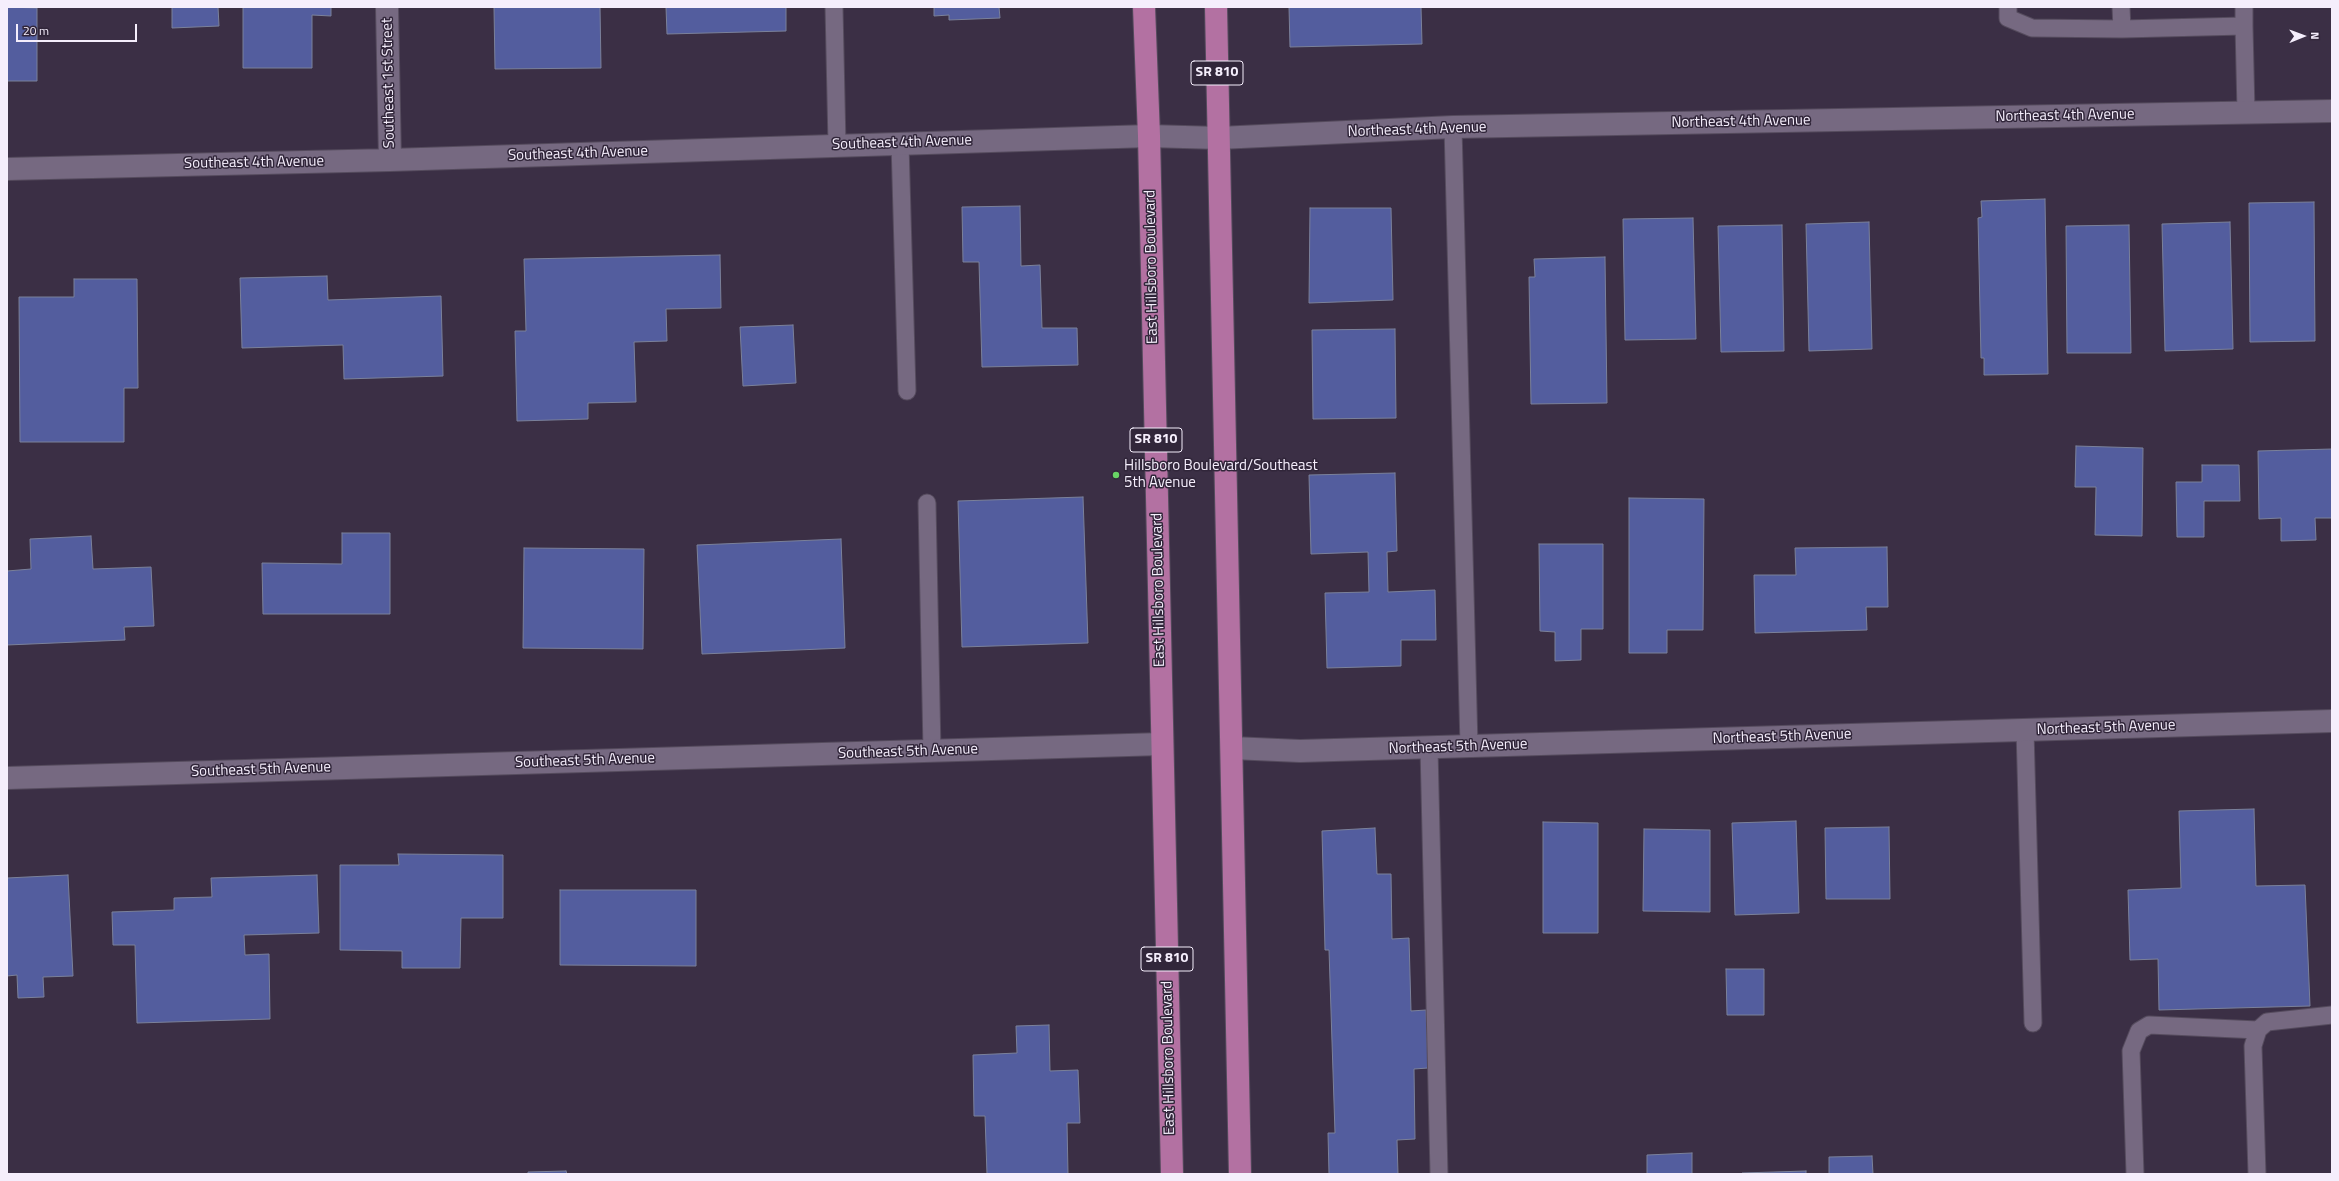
<!DOCTYPE html>
<style>
body{margin:0}
#map{position:relative;width:2339px;height:1181px;overflow:hidden;background:#3b2f45;font-family:"Titillium Web",sans-serif}
canvas{display:block}
.frame{position:absolute;inset:0;border:8px solid #f5eefc;pointer-events:none}
.north{position:absolute;left:2283px;top:16px;width:40px;height:40px;-webkit-text-stroke:3px #31263a;paint-order:stroke;rotate:89deg;font-size:11px;font-weight:700;line-height:16px;text-align:center;color:#f5eefc}
.north::after{content:'';display:block;margin:auto;width:14px;height:18px;background:#f5eefc;clip-path:polygon(50% 0,100% 100%,50% 72%,0 100%)}
.scale{position:absolute;left:16px;top:24px;width:121px;height:18px;box-sizing:border-box;border:2px solid #f5eefc;border-top:0;padding-left:5px;font-size:12px;line-height:14px;white-space:nowrap;color:#f5eefc;-webkit-text-stroke:3px #31263a;paint-order:stroke}
</style>
<div id="map">
<canvas width="2339" height="1181"></canvas>
<div class="frame"></div>
<div class="north">N</div>
<div class="scale">20 m</div>
</div>
<script>
const context = document.querySelector('canvas').getContext('2d');
context.lineJoin = 'round';
function paint(path, color) {
  context.fillStyle = color;
  context.fill(path, 'evenodd');
}
function poly(rows) {
  const path = new Path2D();
  for (const r of rows) {
    path.moveTo(r[0], r[1]);
    for (let i = 2; i < r.length; i += 2) path.lineTo(r[i], r[i + 1]);
  }
  return path;
}
function trace(path, color, width, dash) {
  context.strokeStyle = color;
  context.lineWidth = width;
  context.lineCap = dash ? 'butt' : 'round';
  context.setLineDash(dash || []);
  context.stroke(path);
}
function label(font, color, halo, rows, align = 'center') {
  context.font = font + ' "Titillium Web",sans-serif';
  context.lineWidth = 3;
  context.setLineDash([]);
  context.textBaseline = 'middle';
  context.strokeStyle = halo;
  context.fillStyle = color;
  for (const [text, x, y, turn = 0] of rows) {
    context.save();
    context.translate(x, y);
    context.rotate((+turn || 0) * Math.PI / 180);
    context.textAlign = isNaN(turn) ? turn : align;
    if (halo) context.strokeText(text, 0, 0);
    context.fillText(text, 0, 0);
    context.restore();
  }
}
const building = poly([
 [7,7,37,8,37,81,7,81,7,7],
 [172,7,218,7,219,26,172,28,172,7],
 [243,7,331,7,331,16,312,15,312,68,243,68,243,7],
 [494,7,600,7,601,68,495,69,494,7],
 [666,7,786,7,786,31,667,34,666,7],
 [934,7,999,7,1000,18,949,20,949,15,934,16,934,7],
 [1289,7,1421,7,1422,44,1290,47,1289,7],
 [2045,199,2048,374,1984,375,1984,358,1981,358,1978,218,1982,217,1981,201,2045,199],
 [2314,202,2315,341,2250,342,2249,203,2314,202],
 [1020,206,1021,266,1040,265,1042,328,1077,328,1078,365,982,367,979,262,963,262,962,207,1020,206],
 [1310,208,1391,208,1393,300,1309,303,1310,208],
 [1693,218,1696,339,1625,340,1623,219,1693,218],
 [1869,222,1872,349,1809,351,1806,224,1869,222],
 [2230,222,2233,349,2165,351,2162,224,2230,222],
 [1782,225,1784,351,1721,352,1718,226,1782,225],
 [2129,225,2131,353,2067,353,2066,226,2129,225],
 [720,255,721,308,666,309,667,341,634,342,636,402,588,403,588,419,517,421,515,331,526,331,524,259,720,255],
 [1605,257,1607,403,1531,404,1529,277,1535,277,1534,259,1605,257],
 [327,276,328,300,441,296,443,376,344,379,343,345,242,348,240,278,327,276],
 [74,279,137,279,138,388,124,388,124,442,20,442,19,297,74,297,74,279],
 [793,325,796,383,743,386,740,327,793,325],
 [1395,329,1396,418,1313,419,1312,330,1395,329],
 [2076,446,2143,448,2142,536,2095,535,2096,487,2075,487,2076,446],
 [2332,449,2332,518,2315,518,2316,540,2281,541,2281,518,2259,519,2258,451,2332,449],
 [2202,465,2239,465,2240,501,2204,501,2204,537,2177,537,2176,482,2202,482,2202,465],
 [1395,473,1397,551,1387,552,1388,592,1435,590,1436,640,1401,640,1401,666,1327,668,1325,593,1369,592,1368,552,1311,554,1309,475,1395,473],
 [1083,497,1088,643,962,647,958,501,1083,497],
 [1629,498,1704,499,1703,630,1667,630,1667,653,1629,653,1629,498],
 [342,533,390,533,390,614,263,614,262,563,342,564,342,533],
 [91,536,93,569,151,567,154,626,124,627,125,640,7,645,7,571,31,569,30,539,91,536],
 [841,539,845,648,702,654,697,545,841,539],
 [1539,544,1603,544,1603,629,1581,629,1581,660,1555,661,1555,632,1540,631,1539,544],
 [1887,547,1888,607,1866,607,1867,630,1755,633,1754,575,1796,575,1795,548,1887,547],
 [524,548,644,549,643,649,523,648,524,548],
 [2254,809,2256,886,2305,885,2310,1006,2159,1010,2158,959,2130,960,2128,890,2181,888,2179,811,2254,809],
 [1796,821,1799,913,1735,915,1732,823,1796,821],
 [1543,822,1598,823,1598,933,1543,933,1543,822],
 [1889,827,1890,899,1826,899,1825,828,1889,827],
 [1375,828,1377,874,1391,874,1392,939,1409,938,1411,1011,1426,1010,1428,1068,1414,1069,1415,1139,1397,1140,1398,1174,1329,1174,1328,1133,1335,1133,1329,950,1325,950,1322,831,1375,828],
 [1644,829,1710,830,1710,912,1643,911,1644,829],
 [398,854,503,855,503,918,461,918,460,968,402,968,402,951,340,950,340,865,399,865,398,854],
 [68,875,73,976,43,977,44,997,18,998,17,975,7,976,7,878,68,875],
 [317,875,319,933,244,935,245,955,269,954,270,1019,137,1023,135,945,113,945,112,912,174,910,174,898,212,897,211,878,317,875],
 [560,890,696,890,696,966,560,965,560,890],
 [1726,969,1764,969,1764,1015,1727,1015,1726,969],
 [1049,1025,1050,1071,1078,1070,1080,1123,1067,1123,1068,1174,987,1174,985,1116,974,1116,973,1055,1017,1053,1016,1026,1049,1025],
 [1692,1153,1692,1174,1647,1174,1647,1155,1692,1153],
 [1872,1156,1873,1174,1829,1174,1829,1157,1872,1156],
 [566,1171,567,1174,528,1174,528,1172,566,1171],
 [1806,1171,1806,1174,1742,1174,1742,1173,1806,1171]
]);
paint(building, '#535d9e');
trace(building, '#7b819a', 1);
const service = poly([
 [834,7,837,145],
 [2008,7,2008,18,2032,28,2122,29,2244,26,2244,7],
 [2121,7,2122,29],
 [2244,26,2246,112],
 [1453,127,1469,746],
 [900,143,907,391],
 [927,503,932,751],
 [2025,730,2033,1023],
 [1429,748,1439,1174],
 [2135,1174,2131,1051,2139,1031,2149,1025,2258,1030],
 [2257,1174,2253,1046,2258,1030,2267,1022,2332,1015]
]);
const minor = poly([
 [387,7,390,160],
 [7,169,390,160,1149,136,1219,138,1453,127,2332,111],
 [1232,748,1300,751,2332,721],
 [7,778,1162,744]
]);
const primary = poly([
 [1144,7,1149,136,1172,1174],
 [1216,7,1240,1174]
]);
trace(service, '#554b5d', 19);
trace(minor, '#554b5d', 24);
trace(primary, '#554b5d', 24);
trace(service, '#766981', 17);
trace(minor, '#766981', 22);
trace(primary, '#b371a2', 22);
for (const [x, y, r, color] of [
 [1116,475,4,"#68d465"]
]) {
  const dot = new Path2D();
  dot.arc(x, y, r, 0, 2 * Math.PI);
  context.fillStyle = color;
  context.fill(dot);
  trace(dot, '#31263a', 1.5);
}
for (const [x, y, w] of [
 [1217,73,52],
 [1156,440,52],
 [1167,959,52]
]) {
  const box = new Path2D();
  box.roundRect(x - w / 2, y - 12, w, 24, 3);
  context.fillStyle = '#31263a';
  context.fill(box);
  trace(box, '#f5eefc', 1);
}
label('bold 14px', '#f5eefc', null, [
 ["SR 810",1217,73],
 ["SR 810",1156,440],
 ["SR 810",1167,959]
]);
label('15px', '#f5eefc', '#31263a', [
 ["Southeast 1st Street",389,83,-91],
 ["Northeast 4th Avenue",2065,116,-1],
 ["Northeast 4th Avenue",1741,122,-1],
 ["Northeast 4th Avenue",1417,130,-2],
 ["Southeast 4th Avenue",902,143,-2],
 ["Southeast 4th Avenue",578,154,-2],
 ["Southeast 4th Avenue",254,163,-1],
 ["East Hillsboro Boulevard",1152,267,-91],
 ["East Hillsboro Boulevard",1159,590,-91],
 ["Northeast 5th Avenue",2106,728,-2],
 ["Northeast 5th Avenue",1782,737,-2],
 ["Northeast 5th Avenue",1458,747,-2],
 ["Southeast 5th Avenue",908,752,-2],
 ["Southeast 5th Avenue",585,761,-2],
 ["Southeast 5th Avenue",261,770,-2],
 ["East Hillsboro Boulevard",1169,1058,-91]
]);
label('15px', '#f5eefc', '#31263a', [
 ["Hillsboro Boulevard/Southeast",1124,466],
 ["5th Avenue",1124,483]
], 'left');
</script>
